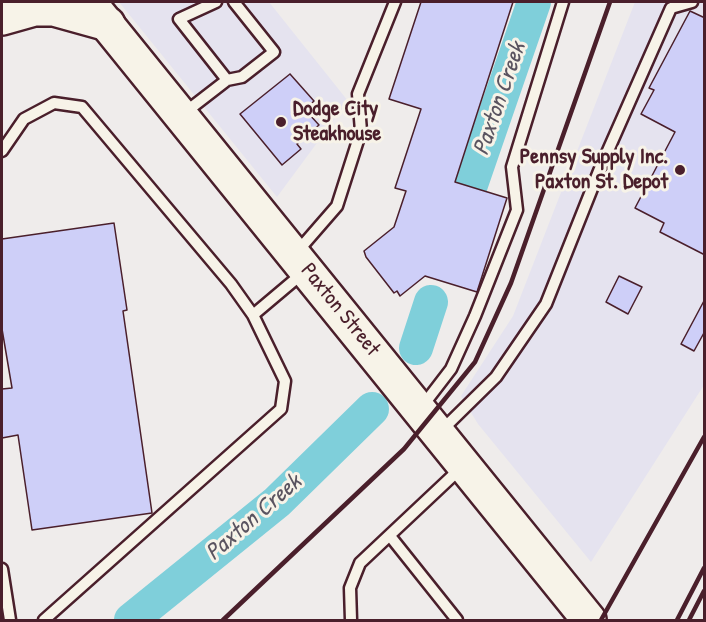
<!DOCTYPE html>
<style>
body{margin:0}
#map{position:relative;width:706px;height:622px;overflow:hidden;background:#efeceb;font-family:"Patrick Hand",sans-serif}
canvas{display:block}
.frame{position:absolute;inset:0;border:3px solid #4a1f2b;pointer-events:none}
</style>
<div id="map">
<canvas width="706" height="622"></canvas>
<div class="frame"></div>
</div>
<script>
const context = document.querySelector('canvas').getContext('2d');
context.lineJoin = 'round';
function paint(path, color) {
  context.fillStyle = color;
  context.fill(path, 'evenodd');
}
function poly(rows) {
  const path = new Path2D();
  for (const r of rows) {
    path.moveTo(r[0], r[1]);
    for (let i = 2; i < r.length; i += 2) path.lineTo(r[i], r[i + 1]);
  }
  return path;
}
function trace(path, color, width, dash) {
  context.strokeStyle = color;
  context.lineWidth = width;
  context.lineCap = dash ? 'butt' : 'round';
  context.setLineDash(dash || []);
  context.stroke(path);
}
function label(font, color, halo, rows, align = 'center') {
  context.font = font + ' "Patrick Hand",sans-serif';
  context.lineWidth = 6;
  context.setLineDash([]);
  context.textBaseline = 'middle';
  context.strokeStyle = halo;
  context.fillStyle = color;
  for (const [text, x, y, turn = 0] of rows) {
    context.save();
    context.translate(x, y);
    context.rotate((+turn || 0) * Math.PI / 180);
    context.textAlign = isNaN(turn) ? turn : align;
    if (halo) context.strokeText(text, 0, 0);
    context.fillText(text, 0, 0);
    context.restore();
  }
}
paint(poly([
 [119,2,269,2,348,101,277,197],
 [635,2,704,2,704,385,591,562,478,424,461,396,513,316]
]), '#e5e3ef');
trace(poly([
 [455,231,534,2],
 [416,348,431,302],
 [131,620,277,502,372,409]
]), '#7fcfda', 34);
const building = poly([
 [421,2,513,2,455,182,507,198,477,292,425,276,400,296,397,291,394,293,366,257,364,251,394,227,406,191,395,188,421,109,389,99,421,2],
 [690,11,705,18,705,255,660,232,664,223,635,208,675,132,641,114,654,90,649,88,690,11],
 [290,74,314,101,311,104,315,109,309,114,319,125,297,144,301,149,282,165,240,114,290,74],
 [114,223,127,310,123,311,152,513,32,530,18,435,2,438,2,389,12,388,2,329,2,239,114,223],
 [619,276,642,287,628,314,606,302,619,276],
 [705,299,705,331,694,351,681,344,705,299]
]);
paint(building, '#cecff8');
trace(building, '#4a1f2b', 1.5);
const service = poly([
 [216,2,179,19,227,80],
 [183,114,227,80,242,77,274,52,234,2],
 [2,151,24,119,54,103,82,107,231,284,253,315],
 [297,252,337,206,361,131,358,94,395,2],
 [421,408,451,369,475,316,517,210,512,167,563,2],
 [440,432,496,377,546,304,599,171,671,8,692,2],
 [390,536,457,620],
 [2,569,10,620],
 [44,620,281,409,285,381,253,315,304,272],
 [351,620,350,588,360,563,462,467]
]);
const primary = poly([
 [89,2,589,620]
]);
const trunk = poly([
 [2,18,34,9,54,9,108,24]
]);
trace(service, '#4a1f2b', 15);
trace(primary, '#4a1f2b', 38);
trace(trunk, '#4a1f2b', 38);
trace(service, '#f7f3e8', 10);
trace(primary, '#f7f3e8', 33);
trace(trunk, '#f7f3e8', 33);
trace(poly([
 [223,620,404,449,475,362,511,283,610,2],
 [601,620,704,437],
 [677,620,704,568],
 [689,620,704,591]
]), '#4a1f2b', 4.5);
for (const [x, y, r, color] of [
 [281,122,6,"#4a1f2b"],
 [680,170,6,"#4a1f2b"]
]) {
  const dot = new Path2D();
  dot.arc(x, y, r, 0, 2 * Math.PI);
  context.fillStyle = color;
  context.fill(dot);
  trace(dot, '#f7f3e8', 2);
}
label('bold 22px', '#4a1f2b', '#f7f3e8', [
 ["Dodge City",293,109],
 ["Steakhouse",293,134],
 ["Pennsy Supply Inc.",668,157,"right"],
 ["Paxton St. Depot",668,182,"right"]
], 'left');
label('22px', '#4a1f2b', '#f7f3e8', [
 ["Paxton Street",340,310,51]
]);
label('italic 24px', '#5a5460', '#f7f3e8', [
 ["Paxton Creek",500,99,-71],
 ["Paxton Creek",254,518,-41]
]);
</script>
